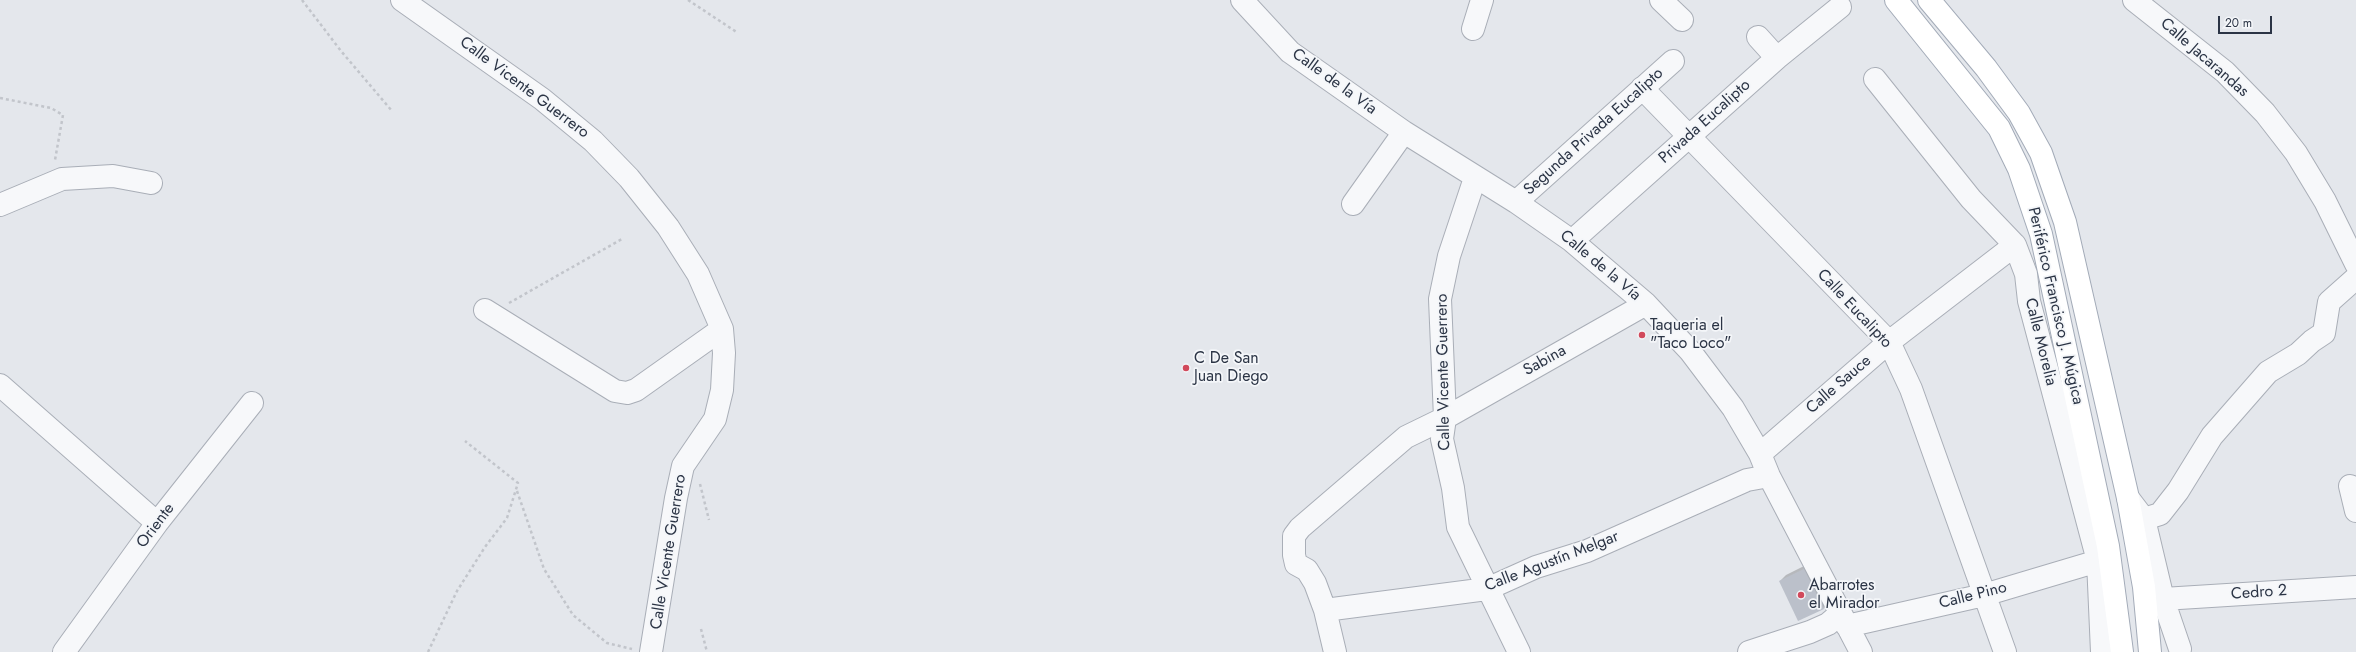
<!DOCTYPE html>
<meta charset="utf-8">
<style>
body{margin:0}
#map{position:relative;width:2356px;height:652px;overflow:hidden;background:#e4e7ec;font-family:Jost,sans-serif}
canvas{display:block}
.scale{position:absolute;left:2218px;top:16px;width:54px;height:18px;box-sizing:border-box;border:2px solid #2b3445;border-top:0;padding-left:5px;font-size:12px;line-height:14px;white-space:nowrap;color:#2b3445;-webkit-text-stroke:3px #f4f6f9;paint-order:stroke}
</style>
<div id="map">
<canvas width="2356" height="652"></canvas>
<div class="scale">20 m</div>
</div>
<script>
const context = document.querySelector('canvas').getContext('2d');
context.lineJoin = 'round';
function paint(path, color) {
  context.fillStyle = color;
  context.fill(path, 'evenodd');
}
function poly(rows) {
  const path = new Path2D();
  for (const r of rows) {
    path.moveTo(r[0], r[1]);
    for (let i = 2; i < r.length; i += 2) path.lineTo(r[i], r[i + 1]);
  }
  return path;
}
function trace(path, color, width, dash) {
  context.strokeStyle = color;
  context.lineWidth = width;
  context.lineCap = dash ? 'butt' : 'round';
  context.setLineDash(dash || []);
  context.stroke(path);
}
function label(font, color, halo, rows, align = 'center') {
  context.font = font + ' Jost,sans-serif';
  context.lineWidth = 3.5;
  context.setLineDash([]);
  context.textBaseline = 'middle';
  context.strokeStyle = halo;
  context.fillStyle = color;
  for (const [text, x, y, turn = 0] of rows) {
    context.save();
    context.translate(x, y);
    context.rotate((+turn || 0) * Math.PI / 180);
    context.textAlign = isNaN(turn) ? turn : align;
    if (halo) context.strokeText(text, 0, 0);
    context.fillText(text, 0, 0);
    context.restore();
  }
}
paint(poly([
 [1810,563,1829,602,1823,609,1780,581,1786,575]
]), '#0003');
paint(poly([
 [1804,569,1824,609,1798,621,1779,581]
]), '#bbc0ca');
const minor = poly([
 [402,0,542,99,593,141,629,178,668,227,698,274,722,329,724,353,722,390,715,419,683,466,676,498,651,652],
 [1242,0,1290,52,1404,132,1516,202,1572,241,1646,304,1690,351,1733,408,1760,454,1769,476,1861,652],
 [1661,0,1682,20],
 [2134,0,2225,72,2265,113,2296,153,2325,201,2356,264],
 [1473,29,1482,0],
 [1758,37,1777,58],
 [1875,79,1971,199,2015,245,2026,274,2029,301,2098,561,2102,652],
 [1642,88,1889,342,1911,389,2005,652],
 [1475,178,1449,256,1440,299,1445,418,1442,439,1453,488,1458,527,1519,652],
 [1516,202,1673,61],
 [1353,204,1404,132],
 [0,205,62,179,113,176,151,183],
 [1572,241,1777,58,1840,7],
 [485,310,615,391,627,393,636,390,722,329],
 [0,385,157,523],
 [1760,454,1889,342,2015,245],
 [2350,486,2356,511],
 [2128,498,2144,519,2160,514,2178,491,2212,436,2268,372,2298,354,2312,341,2324,333,2329,302,2356,278],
 [2144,519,2163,599,2356,587],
 [2163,599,2180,649],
 [1325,610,1487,589,1536,567,1587,551,1747,480,1769,476],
 [1847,626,1984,595,2098,561],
 [64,652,157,523,252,403],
 [1335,652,1325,610,1315,583,1307,570,1296,564,1294,555,1294,536,1300,528,1406,437,1445,418,1646,304],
 [1749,652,1810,632,1828,624,1841,613]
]);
const major = poly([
 [1896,0,1999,128,2019,169,2041,234,2108,546,2122,652],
 [1929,0,1986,68,2019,113,2041,153,2065,222,2128,498,2144,587,2150,652]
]);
trace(minor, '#a9aeb7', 24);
trace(major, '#a3abb8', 24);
trace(poly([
 [302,0,341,51,392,111],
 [688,0,738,33],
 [0,98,51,108,63,115,55,160],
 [509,303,622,239],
 [700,484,709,520],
 [517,491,544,569,573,615,607,643,632,649],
 [701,629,707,652],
 [428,652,457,591,485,547,507,518,518,483,465,441]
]), '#c2c5cb', 2.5, [3, 3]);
trace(minor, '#f7f8fa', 22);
trace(major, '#fff', 22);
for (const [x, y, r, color] of [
 [1642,335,4,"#d1495b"],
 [1186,368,4,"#d1495b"],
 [1801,595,4,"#d1495b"]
]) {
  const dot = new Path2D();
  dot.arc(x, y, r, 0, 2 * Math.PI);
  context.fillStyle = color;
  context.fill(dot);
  trace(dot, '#f4f6f9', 1.5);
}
label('16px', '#2b3445', '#f4f6f9', [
 ["Calle Jacarandas",2204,58,41],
 ["Calle de la Vía",1334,82,36],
 ["Calle Vicente Guerrero",524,88,37],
 ["Privada Eucalipto",1705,122,-42],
 ["Segunda Privada Eucalipto",1594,132,-42],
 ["Calle de la Vía",1600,266,40],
 ["Periférico Francisco J. Múgica",2055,306,77],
 ["Calle Eucalipto",1854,309,47],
 ["Calle Morelia",2040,342,76],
 ["Sabina",1545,361,-29],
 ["Calle Vicente Guerrero",1444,372,-91],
 ["Calle Sauce",1839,385,-41],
 ["Oriente",156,526,-53],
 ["Calle Vicente Guerrero",669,552,-81],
 ["Calle Agustín Melgar",1552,562,-21],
 ["Cedro 2",2259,593,-4],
 ["Calle Pino",1973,596,-14]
]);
label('16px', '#2b3445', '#f4f6f9', [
 ["Taqueria el",1650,326],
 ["\"Taco Loco\"",1650,344],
 ["C De San",1194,359],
 ["Juan Diego",1194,377],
 ["Abarrotes",1809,586],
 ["el Mirador",1809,604]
], 'left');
</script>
